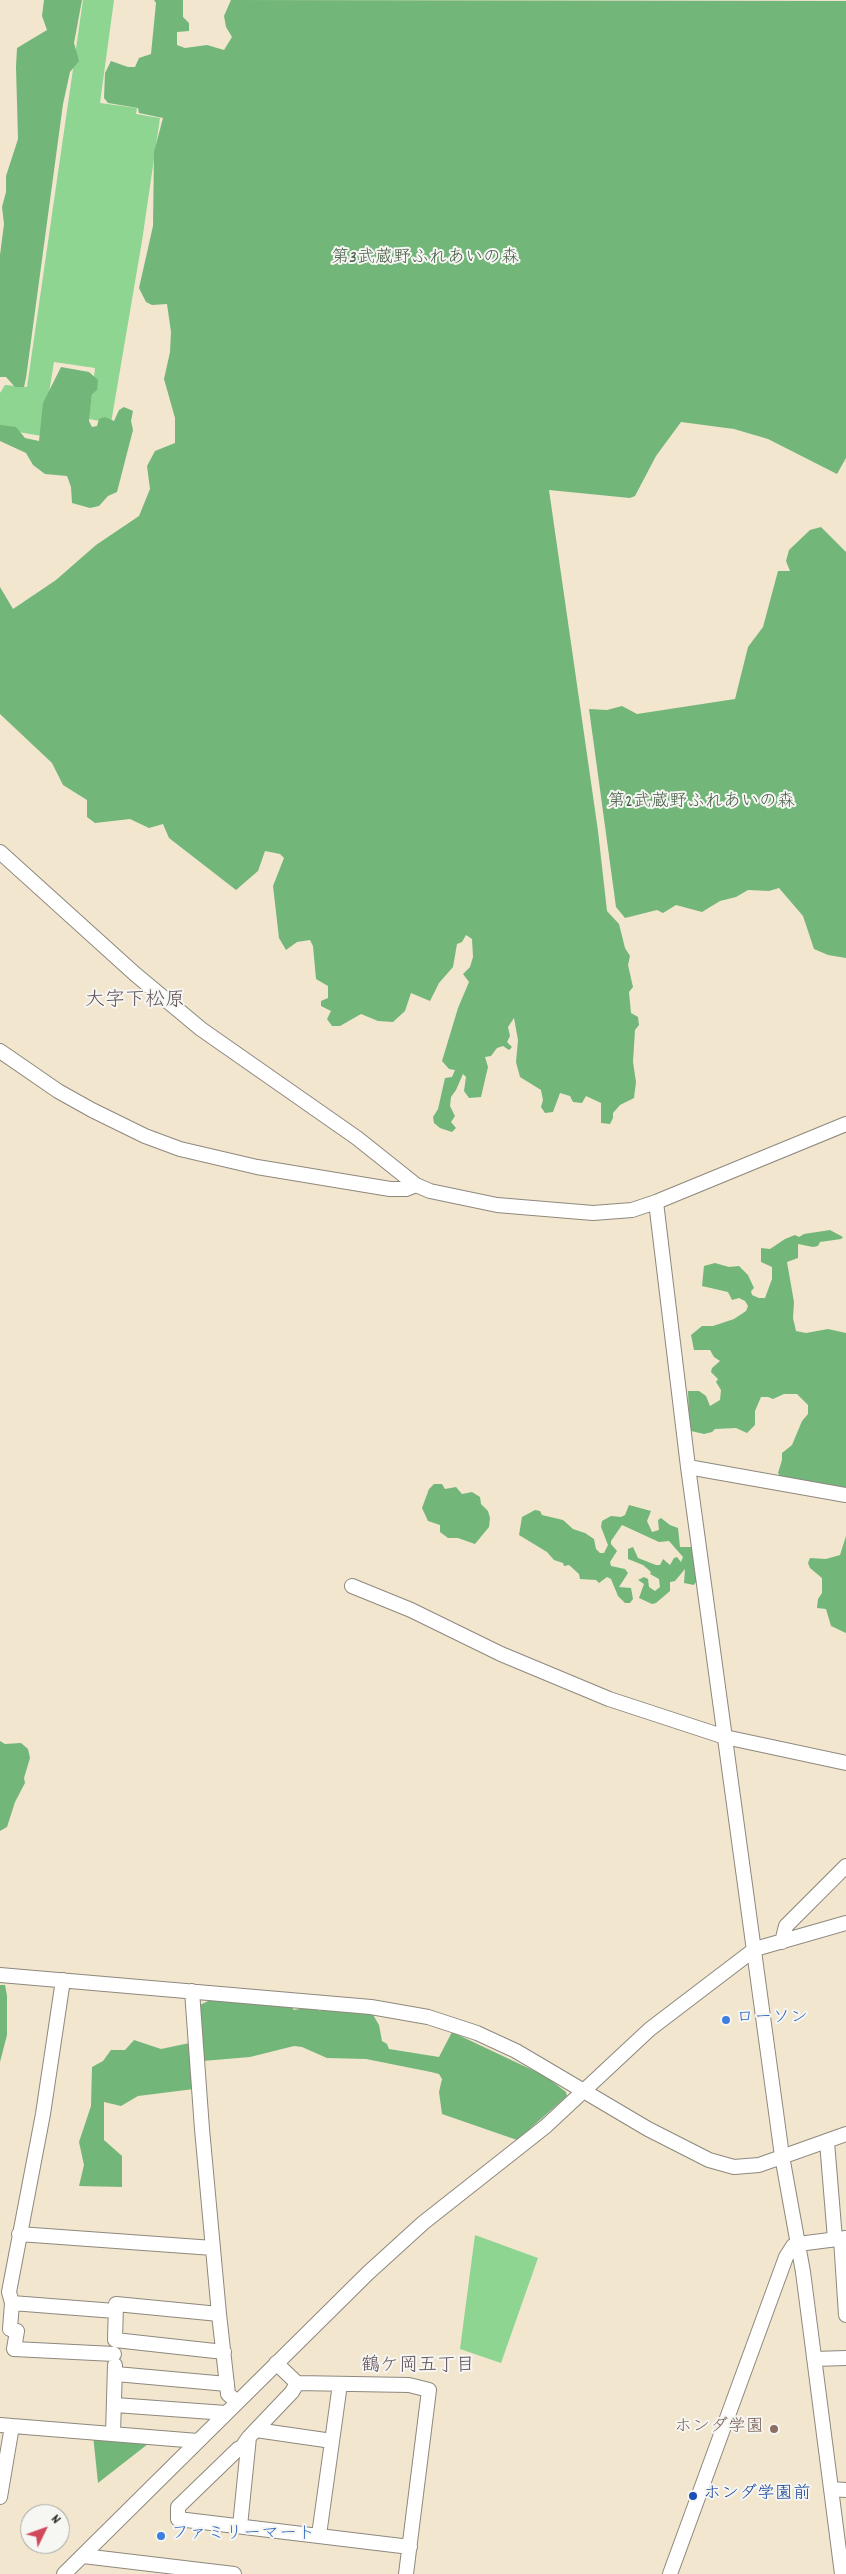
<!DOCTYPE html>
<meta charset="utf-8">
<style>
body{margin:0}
#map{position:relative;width:846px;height:2574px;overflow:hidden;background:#f2e6cf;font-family:Dekko,sans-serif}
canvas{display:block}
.north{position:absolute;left:20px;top:2504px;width:50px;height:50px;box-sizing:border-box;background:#f6f6f2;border:1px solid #a5a5a2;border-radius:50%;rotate:48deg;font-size:14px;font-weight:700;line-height:20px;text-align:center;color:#2b2b2b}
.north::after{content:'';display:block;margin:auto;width:18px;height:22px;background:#d1495b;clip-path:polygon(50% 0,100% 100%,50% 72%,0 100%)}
</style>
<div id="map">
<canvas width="846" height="2574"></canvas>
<div class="north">N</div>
</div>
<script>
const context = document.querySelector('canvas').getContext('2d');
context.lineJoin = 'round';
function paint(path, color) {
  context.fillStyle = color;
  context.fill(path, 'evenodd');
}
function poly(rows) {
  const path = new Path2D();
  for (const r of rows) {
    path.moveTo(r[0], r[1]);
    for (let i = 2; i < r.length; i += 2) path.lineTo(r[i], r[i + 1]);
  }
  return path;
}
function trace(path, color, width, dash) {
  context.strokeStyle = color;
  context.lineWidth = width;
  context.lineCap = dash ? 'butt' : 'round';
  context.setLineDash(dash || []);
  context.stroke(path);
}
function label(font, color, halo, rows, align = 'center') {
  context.font = font + ' Dekko,"Klee One",sans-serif';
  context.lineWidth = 4;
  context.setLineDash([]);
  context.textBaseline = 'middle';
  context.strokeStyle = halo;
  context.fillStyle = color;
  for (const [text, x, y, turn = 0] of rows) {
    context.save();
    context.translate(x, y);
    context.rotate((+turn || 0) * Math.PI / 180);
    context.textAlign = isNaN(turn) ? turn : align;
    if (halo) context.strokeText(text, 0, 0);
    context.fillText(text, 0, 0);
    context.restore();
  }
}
paint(poly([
 [83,0,114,0,100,103,137,108,136,114,160,118,142,241,111,423,89,419,95,368,54,362,42,436,0,429,0,393,5,385,27,387],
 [475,2235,538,2258,501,2363,460,2349]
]), '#8dd590');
paint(poly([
 [44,0,82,0,74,43,79,61,70,72,63,104,26,378,24,387,15,387,6,377,0,377,0,387,0,255,4,224,2,207,6,192,6,176,18,139,16,67,17,48,47,30,42,16],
 [154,0,183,0,183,17,189,23,189,31,177,32,177,45,185,48,207,45,224,50,232,37,226,27,224,16,231,0,846,1,846,458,837,474,768,439,734,429,681,422,656,456,635,496,630,498,549,490,598,831,607,911,619,924,625,948,630,956,628,965,633,987,629,992,631,1013,638,1017,639,1025,635,1030,633,1062,636,1082,634,1098,620,1105,613,1113,613,1118,610,1124,601,1123,601,1103,586,1096,582,1103,573,1102,570,1096,560,1093,553,1112,545,1113,541,1107,543,1100,541,1090,520,1077,516,1062,518,1040,514,1018,508,1027,510,1036,507,1042,512,1047,509,1050,503,1046,497,1048,491,1056,485,1057,488,1067,481,1097,469,1098,464,1091,466,1077,463,1074,456,1090,451,1097,450,1106,455,1116,451,1122,456,1128,452,1132,440,1128,434,1123,433,1117,438,1109,445,1078,452,1077,455,1070,449,1069,442,1061,458,1008,469,982,463,974,470,967,473,957,472,939,466,935,462,942,457,944,453,967,439,983,430,1001,411,993,405,1011,393,1022,378,1021,361,1014,340,1026,332,1026,327,1019,331,1011,321,1006,321,1001,328,998,328,986,316,979,313,946,310,940,297,942,286,950,279,938,273,886,284,858,280,854,265,851,258,871,236,890,169,838,163,824,149,828,130,819,95,823,87,817,87,800,63,785,52,763,0,714,0,587,13,609,56,580,96,545,139,516,150,489,147,466,155,451,175,443,175,418,164,379,170,352,171,332,167,304,152,305,146,302,139,288,153,226,154,152,163,118,139,113,138,108,108,103,104,98,105,73,111,61,128,67,135,67,139,58,151,54,156,3],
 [61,367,89,372,98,380,97,390,92,394,89,421,92,427,97,426,99,419,105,417,114,421,119,410,124,407,133,411,131,421,133,430,117,492,108,496,99,506,90,508,72,503,71,487,67,476,45,474,33,465,26,453,0,441,0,425,16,427,25,438,39,441,43,403],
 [821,527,846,552,846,958,828,955,814,949,803,916,779,888,769,891,748,890,736,897,720,901,702,912,676,905,663,913,657,910,625,918,616,907,589,709,607,710,622,706,637,714,735,699,748,647,763,627,778,571,790,571,786,561,789,550,810,530],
 [830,1230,843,1237,841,1239,820,1242,818,1246,813,1247,798,1244,798,1258,787,1262,794,1302,793,1318,796,1331,806,1333,828,1329,846,1333,846,1490,838,1486,827,1487,781,1478,778,1473,782,1460,782,1453,792,1445,802,1421,808,1414,808,1405,797,1394,784,1394,773,1399,768,1397,761,1397,755,1411,755,1425,747,1433,736,1428,715,1429,712,1432,704,1434,691,1431,689,1417,688,1391,699,1391,706,1396,710,1406,720,1400,721,1390,716,1382,718,1379,711,1372,712,1368,720,1361,714,1357,710,1350,694,1350,691,1335,702,1326,713,1326,734,1319,746,1311,748,1306,745,1301,739,1298,732,1300,728,1292,702,1286,704,1266,715,1263,729,1267,739,1266,748,1275,754,1288,751,1291,752,1295,759,1298,765,1298,772,1279,772,1267,761,1262,761,1248,770,1249,785,1239,795,1235,799,1237,804,1234],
 [434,1484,442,1484,445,1489,456,1487,462,1494,472,1492,480,1497,481,1504,488,1511,490,1518,489,1527,475,1544,458,1538,448,1538,440,1532,440,1525,428,1521,422,1508,429,1489],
 [629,1505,651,1511,647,1521,652,1532,659,1530,658,1520,661,1518,670,1525,678,1528,680,1547,691,1547,693,1553,697,1580,694,1585,684,1583,685,1569,675,1581,670,1582,670,1591,656,1603,652,1604,639,1598,644,1584,638,1580,644,1577,648,1579,649,1587,655,1591,660,1587,659,1579,650,1574,651,1572,643,1565,628,1559,628,1549,633,1547,638,1558,656,1565,660,1565,663,1559,670,1565,674,1558,677,1557,681,1562,683,1557,669,1541,659,1542,622,1525,611,1541,611,1544,617,1551,610,1562,611,1566,625,1569,628,1573,619,1587,631,1588,633,1599,630,1603,625,1603,618,1596,611,1579,607,1577,599,1583,596,1580,580,1579,579,1574,569,1565,564,1566,563,1563,554,1560,547,1552,519,1535,522,1517,535,1510,540,1511,542,1515,563,1520,573,1529,585,1533,594,1539,596,1549,600,1553,604,1553,608,1545,601,1527,602,1521,611,1516,621,1517,625,1515],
 [846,1536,846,1633,831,1626,826,1609,817,1608,818,1599,822,1593,822,1578,810,1568,808,1563,810,1558,826,1559,840,1555],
 [0,1741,5,1744,21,1743,28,1749,30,1758,24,1778,25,1783,15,1802,7,1827,0,1831],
 [0,1985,5,1985,7,1996,7,2035,0,2062],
 [229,1999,291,2006,294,2010,310,2007,320,2011,324,2008,372,2013,379,2025,382,2041,387,2044,389,2049,439,2057,452,2032,545,2076,566,2092,567,2096,517,2140,442,2114,439,2092,442,2079,439,2074,431,2072,366,2059,327,2058,302,2047,294,2046,250,2057,203,2061,202,2088,138,2096,121,2106,104,2102,104,2140,122,2156,122,2187,79,2186,84,2165,79,2142,91,2106,92,2067,103,2061,111,2050,125,2050,134,2040,161,2049,199,2041,198,2006,210,2000],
 [93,2435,153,2440,98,2483]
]), '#72b67a');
const minor = poly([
 [0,852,135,974,201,1029,357,1138,416,1185,430,1191,497,1205,593,1213,632,1210,656,1202,846,1124],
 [0,1051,58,1091,92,1110,145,1136,180,1149,257,1167,390,1189,406,1189,416,1185],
 [656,1202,688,1467,782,2156,803,2272,842,2574],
 [688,1467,846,1495],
 [352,1586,411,1610,501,1654,609,1699,725,1737,846,1763],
 [782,1942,786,1926,846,1866],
 [0,1975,371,2007,428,2017,477,2033,516,2051,648,2129,709,2160,734,2167,759,2165,846,2134],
 [63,1980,43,2114,9,2292,12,2303,10,2329,17,2331,14,2349,114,2354],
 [192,1991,202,2129,219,2314,228,2394,237,2402],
 [827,2142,835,2239],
 [19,2234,213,2248],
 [841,2239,846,2315],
 [12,2303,115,2311],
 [219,2314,116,2304,115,2340,224,2352],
 [814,2359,846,2358],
 [276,2363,297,2383,409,2385,429,2390,406,2574],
 [116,2374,227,2384],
 [115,2405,226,2413],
 [0,2425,198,2441],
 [256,2430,332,2441],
 [113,2434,115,2365],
 [251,2435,292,2392,297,2383],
 [831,2489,846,2490],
 [0,2497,12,2426],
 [240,2526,249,2437,242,2447,238,2449,178,2507,178,2519,410,2547],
 [319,2535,340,2384],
 [83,2556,234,2574],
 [64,2574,368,2273,423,2223,546,2126,650,2029,755,1949,846,1923],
 [670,2574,786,2257,793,2246,798,2244,846,2238]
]);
trace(minor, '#8e887d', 16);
trace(minor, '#fff', 14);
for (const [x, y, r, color] of [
 [726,2020,5,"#3f7fe0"],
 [774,2429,5,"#8d6e63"],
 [693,2496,5,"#1a4fb4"],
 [161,2536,5,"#3f7fe0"]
]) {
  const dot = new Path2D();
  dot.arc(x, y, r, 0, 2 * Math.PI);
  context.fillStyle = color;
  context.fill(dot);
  trace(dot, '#f6f6f2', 2);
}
label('18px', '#485e49', '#f6f6f2', [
 ["第3武蔵野ふれあいの森",425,260],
 ["第2武蔵野ふれあいの森",701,804]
]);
label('18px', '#366cbe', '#f6f6f2', [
 ["ローソン",736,2020],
 ["ファミリーマート",171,2536]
], 'left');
label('18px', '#785e54', '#f6f6f2', [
 ["ホンダ学園",764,2429]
], 'right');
label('18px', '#164399', '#f6f6f2', [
 ["ホンダ学園前",703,2496]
], 'left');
label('19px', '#63535c', '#f6f6f2', [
 ["鶴ケ岡五丁目",418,2367]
]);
label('20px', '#63535c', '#f6f6f2', [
 ["大字下松原",135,1002]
]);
</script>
